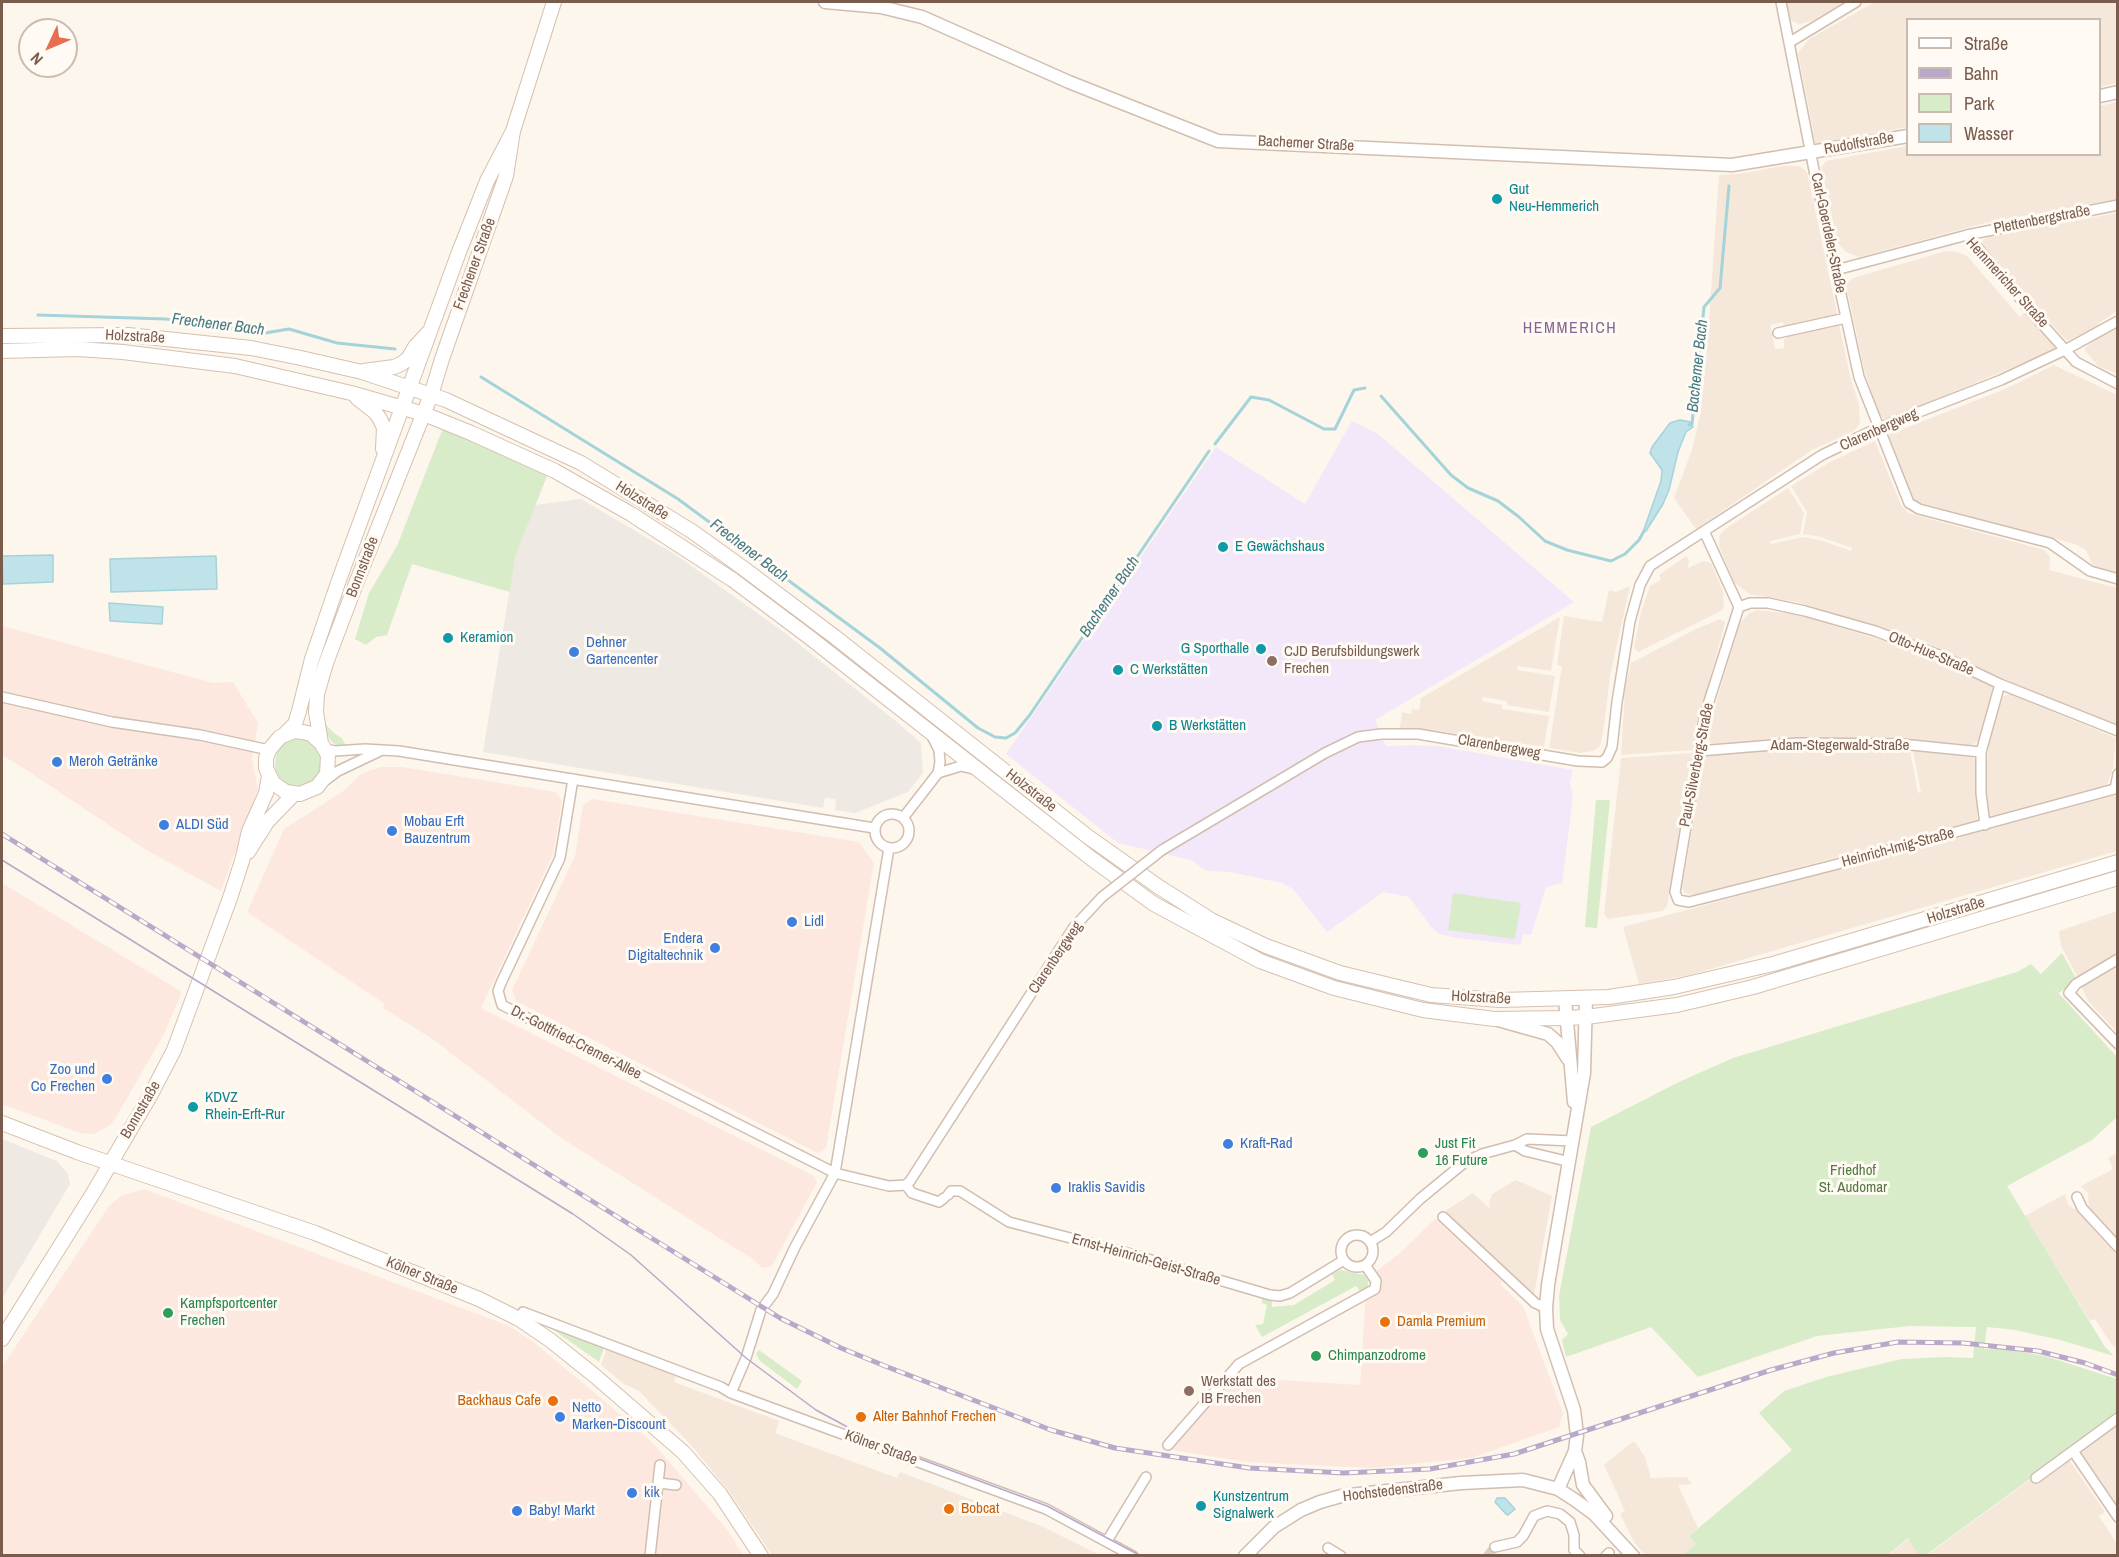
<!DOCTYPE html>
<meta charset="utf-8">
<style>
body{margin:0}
#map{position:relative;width:2119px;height:1557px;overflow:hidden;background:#fdf6ec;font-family:"Archivo Narrow",sans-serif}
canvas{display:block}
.frame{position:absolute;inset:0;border:3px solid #7a5c4d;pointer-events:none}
.legend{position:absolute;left:1906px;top:18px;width:195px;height:138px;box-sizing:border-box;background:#fffaf3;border:2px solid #cabbb1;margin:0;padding:8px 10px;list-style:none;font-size:18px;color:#7a5c4d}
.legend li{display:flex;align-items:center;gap:12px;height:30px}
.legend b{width:30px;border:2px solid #cabbb1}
.north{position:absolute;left:18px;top:18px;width:60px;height:60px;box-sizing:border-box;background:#fffaf3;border:2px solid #cabbb1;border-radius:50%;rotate:226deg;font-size:16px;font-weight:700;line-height:24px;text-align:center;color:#7a5c4d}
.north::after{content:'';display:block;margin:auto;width:21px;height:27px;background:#e76f51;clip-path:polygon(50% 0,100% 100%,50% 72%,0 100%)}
</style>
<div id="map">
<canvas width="2119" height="1557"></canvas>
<div class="frame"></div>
<ul class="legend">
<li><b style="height:8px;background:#fff"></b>Straße</li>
<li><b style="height:8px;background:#b9a8c9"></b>Bahn</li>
<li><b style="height:16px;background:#d8ecc9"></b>Park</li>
<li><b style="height:16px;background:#bfe3e8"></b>Wasser</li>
</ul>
<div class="north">N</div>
</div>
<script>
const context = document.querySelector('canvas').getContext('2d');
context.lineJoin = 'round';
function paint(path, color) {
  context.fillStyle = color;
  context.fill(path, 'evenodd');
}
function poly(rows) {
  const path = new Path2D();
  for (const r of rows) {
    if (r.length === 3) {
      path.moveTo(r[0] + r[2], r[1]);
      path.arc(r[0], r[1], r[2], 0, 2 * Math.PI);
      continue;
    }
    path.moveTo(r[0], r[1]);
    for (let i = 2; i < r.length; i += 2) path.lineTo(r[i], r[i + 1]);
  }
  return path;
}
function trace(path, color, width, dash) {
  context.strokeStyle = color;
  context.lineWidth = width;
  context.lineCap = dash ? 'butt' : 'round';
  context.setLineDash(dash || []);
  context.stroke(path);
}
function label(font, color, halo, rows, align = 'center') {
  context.font = font + ' "Archivo Narrow",sans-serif';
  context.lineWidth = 6;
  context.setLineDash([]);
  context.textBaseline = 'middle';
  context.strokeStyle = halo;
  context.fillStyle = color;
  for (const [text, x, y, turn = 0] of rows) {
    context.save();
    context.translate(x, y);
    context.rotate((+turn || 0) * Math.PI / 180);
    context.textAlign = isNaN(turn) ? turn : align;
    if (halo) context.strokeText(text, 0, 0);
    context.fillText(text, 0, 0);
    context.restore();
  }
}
paint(poly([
 [1786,2,1842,2,1843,4,1814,20,1800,24,1794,22,1790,19],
 [1875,2,2117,2,2117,83,2100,87,2100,20,1908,20,1907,127,1816,145,1798,53,1809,39],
 [2117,102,2117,199,1985,223,1859,257,1846,252,1838,243,1821,168,1826,161,1907,146,1908,154,2100,154,2100,106],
 [1783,166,1800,166,1807,172,1838,318,1784,330,1783,322,1770,325,1775,349,1784,348,1784,340,1788,336,1839,324,1851,380,1859,404,1860,424,1854,431,1812,450,1696,529,1674,498,1692,450,1701,411,1707,349,1719,175,1738,174],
 [2117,213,2117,311,2099,323,2100,325,2069,340,2066,340,2034,305,1983,245,1983,240,1988,237],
 [1946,251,1958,252,1967,256,2020,317,2024,313,2052,342,2056,350,2034,361,2033,359,1890,418,1883,418,1878,412,1864,369,1846,284,1853,278],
 [2117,329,2117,374,2098,366,2084,349,2096,339],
 [2054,365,2117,395,2117,575,2097,569,2092,564,2086,550,2075,544,1917,502,1912,497,1888,435,2005,389],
 [1875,441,1901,505,1908,513,2044,550,2050,557,2049,570,2117,588,2117,725,2041,695,1915,639,1797,602,1749,594,1734,582,1719,546,1720,534,1725,529,1788,488,1804,513,1800,534,1770,541,1771,544,1803,537,1820,540,1851,551,1852,548,1821,537,1803,534,1807,512,1791,486,1830,462],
 [1686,556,1689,560,1688,568,1704,561,1711,563,1723,591,1724,608,1721,611,1638,652,1634,648,1641,612,1650,586,1661,580,1659,575],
 [1630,586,1610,676,1603,734,1600,746,1593,751,1580,753,1549,748,1562,666,1557,665,1564,616,1602,622,1609,590,1616,592],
 [1757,610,1795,614,1910,649,1990,685,1994,689,1994,693,1979,741,1968,747,1906,741,1841,739,1711,744,1707,735,1711,720,1738,629,1742,621,1748,614],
 [1560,617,1551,671,1518,666,1517,670,1555,676,1549,712,1507,705,1507,701,1483,697,1482,701,1502,705,1502,709,1549,716,1544,747,1439,731,1400,728,1402,712,1411,714,1412,709,1419,710,1421,698],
 [1720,619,1725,622,1724,627,1697,726,1693,750,1621,755,1625,689,1631,663,1696,629],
 [2010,694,2116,738,2113,768,2108,783,2106,785,1991,816,1987,810,1985,792,1989,738,2003,696],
 [1842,749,1910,751,1918,793,1921,792,1913,751,1971,757,1976,760,1977,764,1977,820,1694,895,1685,893,1682,887,1705,757,1708,755,1778,750],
 [1692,753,1667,907,1662,911,1608,919,1604,914,1621,758],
 [2117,795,2117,851,1690,975,1639,984,1623,927],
 [2117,911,2117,956,2080,976,2077,976,2061,946,2059,931],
 [2117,966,2117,1032,2089,1002,2082,988,2084,984],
 [2117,1153,2117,1241,2089,1209,2088,1193,2081,1186,2113,1169,2108,1158],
 [1516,1180,1552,1196,1534,1295,1445,1211,1473,1193,1490,1209,1489,1202,1492,1194],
 [2065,1194,2068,1205,2076,1210,2117,1255,2117,1348,2112,1345,2095,1319,2090,1321,2025,1216],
 [607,1347,677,1373,674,1382,779,1421,775,1433,897,1478,900,1472,1041,1526,1100,1555,772,1555,728,1490,691,1445,639,1391,624,1384,601,1365],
 [2117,1421,2117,1505,2079,1449],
 [1634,1441,1645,1457,1651,1478,1687,1477,1692,1484,1678,1485,1698,1528,1689,1536,1696,1544,1683,1555,1645,1555,1634,1542,1620,1514,1625,1511,1604,1465],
 [2065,1454,2105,1512,2099,1516,2117,1544,2117,1553,2114,1555,1926,1556],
 [1909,1538,1918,1555,1888,1556]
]), '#f5e8da');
paint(poly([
 [2,626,213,683,233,682,258,723,252,759,258,789,221,891,148,851,25,769,2,755],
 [380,767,402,767,556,792,562,801,553,854,481,1008,814,1176,817,1182,772,1266,762,1268,754,1260,560,1137,434,1040,383,1008,385,1004,247,912,284,829,342,792,361,774],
 [592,799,859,842,874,863,826,1148,818,1153,516,1001,512,990,575,856,583,805],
 [2,883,182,992,164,1034,112,1124,94,1134,80,1133,2,1104],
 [144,1189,507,1325,532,1341,601,1398,654,1444,728,1531,743,1555,2,1556,2,1367,109,1206,121,1196],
 [1435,1219,1502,1281,1500,1284,1523,1306,1563,1413,1559,1427,1471,1458,1372,1468,1246,1462,1172,1450,1233,1377,1360,1385,1365,1304,1377,1271,1400,1253]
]), '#fde8e0');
paint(poly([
 [581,499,676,555,785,633,897,722,921,743,923,773,908,792,855,813,835,810,836,799,825,798,823,808,483,752,515,557,535,505],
 [2,1139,57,1161,68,1174,70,1184,2,1299]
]), '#efe9e4');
paint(poly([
 [1352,421,1378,434,1574,602,1375,720,1386,746,1412,745,1438,746,1573,770,1570,783,1573,797,1562,883,1546,887,1531,935,1523,934,1521,945,1457,938,1439,934,1431,927,1409,897,1383,892,1327,932,1293,889,1282,883,1230,872,1207,871,1191,860,1118,843,1006,754,1216,447,1305,504]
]), '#f3e8fa');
paint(poly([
 [443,428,547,476,515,557,510,592,412,564,387,635,376,637,366,645,355,639,369,593,397,546],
 [322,716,327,726,335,734,342,738,345,744,344,748,339,747,332,742,324,730],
 [299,763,24],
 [1596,800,1610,800,1597,928,1585,927],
 [1453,893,1521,903,1515,939,1448,930],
 [2062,953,2077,980,2059,993,2053,987,2117,1057,2117,1117,2092,1140,2007,1186,2105,1347,2114,1356,2060,1340,2015,1330,1987,1327,1984,1349,2005,1349,2045,1356,2117,1379,2117,1415,1926,1555,1918,1555,1908,1538,1888,1555,1683,1555,1696,1544,1689,1536,1792,1450,1759,1413,1784,1391,1826,1377,1902,1359,1945,1357,1973,1358,1976,1327,1910,1326,1817,1336,1698,1377,1651,1327,1566,1357,1562,1340,1568,1334,1560,1320,1559,1296,1591,1127,1679,1082,1733,1058,2017,972,2031,964,2041,974],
 [1341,1270,1364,1275,1368,1281,1368,1287,1361,1293,1356,1286,1262,1337,1255,1325,1263,1324,1267,1305,1262,1303,1262,1299,1272,1301,1272,1307,1294,1305,1335,1280,1332,1274],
 [552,1329,604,1348,599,1362,572,1343],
 [759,1350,802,1381,797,1389,760,1361,756,1354]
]), '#d8ecc9');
const water = poly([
 [1680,420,1691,422,1693,427,1686,432,1678,452,1669,490,1663,504,1646,531,1643,532,1661,481,1662,470,1650,453,1652,447,1670,423,1680,420],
 [53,555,53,582,3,584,2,556,53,555],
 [216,556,217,589,111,592,110,559,216,556],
 [109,603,163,607,162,624,110,621,109,603],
 [1497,1498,1505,1498,1515,1509,1508,1515,1506,1514,1495,1502,1497,1498]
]);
paint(water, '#bfe3e8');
trace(water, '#a5d3da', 1.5);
trace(poly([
 [38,315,166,319,265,333,289,329,337,343,395,349],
 [481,377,678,499,880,648,978,728,995,737,1006,738,1015,733,1029,716,1209,451],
 [1381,396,1451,475,1468,488,1498,501,1519,517,1545,541,1567,550,1611,561,1625,554,1639,540,1644,531],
 [1689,425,1692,424,1704,307,1720,288,1729,186],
 [1215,444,1251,397,1269,400,1324,429,1335,429,1354,390,1365,388]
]), '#a5d3da', 3);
trace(poly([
 [1487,1556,1495,1547]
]), '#dcd0c4', 9, [9, 4.5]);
const minor = poly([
 [1781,2,1815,175,1859,377,1909,503,1919,509,2050,543,2090,571,2118,579],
 [1790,42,1856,2],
 [1967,235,2118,205],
 [1836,270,1967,235,2033,314,2076,362,2118,384],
 [1778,333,1846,318],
 [1704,531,1739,607,1705,714,1675,892,1678,900,1689,902,1834,865,2118,788],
 [1739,607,1750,603,1768,603,1805,611,1875,631,1939,655,2000,684,2118,731],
 [2,697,112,722,200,735,269,750],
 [326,749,335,751,365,749,399,751,874,828],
 [1699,751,1797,743,1901,744,1981,752],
 [938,773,961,766,973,769],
 [573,779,560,858,501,983,498,991,502,1005,835,1173,889,1186,906,1185,910,1181,1074,927,1102,897],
 [326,780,338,771,380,751],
 [2115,789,2118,774],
 [892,831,17],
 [903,818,938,773,940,762,939,750,933,738],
 [1985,825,1981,793,1981,752,2000,684],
 [1162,850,1325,753,1358,737,1381,734,1418,734,1578,761,1602,762,1607,758,1612,747,1617,702,1630,621,1640,585,1650,566,1822,455,1878,428,2001,380,2067,349,2118,321],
 [2118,959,2076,984,2069,993,2118,1044],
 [1515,1145,1525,1151,1570,1162],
 [906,1185,912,1193,939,1202,944,1198],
 [948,1195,951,1191,960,1191,1009,1222,1124,1252,1270,1295,1280,1296,1290,1293,1344,1260],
 [2077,1197,2082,1208,2118,1247],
 [1443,1217,1535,1303,1546,1308],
 [1357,1251,16],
 [1370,1242,1386,1232,1420,1199,1465,1162,1482,1154,1515,1145,1527,1139,1573,1141],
 [523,1312,721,1387,731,1393,1046,1509,1133,1556],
 [731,1393,746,1358,761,1310,773,1294,795,1247,835,1173,889,848],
 [1168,1445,1239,1364,1375,1289,1376,1281,1365,1265],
 [2073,1451,2118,1517],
 [2036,1478,2118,1418],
 [659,1483,676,1485],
 [1107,1541,1146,1477],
 [1495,1547,1517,1542,1523,1536,1534,1516,1547,1511,1560,1514,1570,1522,1574,1535,1574,1550,1580,1556],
 [1328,1548,1341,1556],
 [650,1556,660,1465],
 [1606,1556,1609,1553]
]);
const tertiary = poly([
 [825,2,881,7,922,17,1069,82,1218,141,1732,165,1908,136],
 [2100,96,2118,92],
 [1565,999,1574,1102],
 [1498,1020,1548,1034,1557,1042,1568,1059],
 [1575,1451,1579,1462,1583,1485,1606,1516],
 [1558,1489,1575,1451,1577,1435,1574,1410,1547,1329,1546,1308,1548,1285,1584,1073,1586,998],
 [1245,1556,1274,1527,1301,1510,1320,1502,1341,1496,1461,1483,1523,1480,1558,1489,1575,1500,1594,1514,1633,1556]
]);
const secondary = poly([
 [2,336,128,335,251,348,301,358,362,372,446,400,581,463,693,532,743,568,835,637,1087,836,1159,887,1211,920,1266,946,1340,973,1431,995,1500,1000,1609,997,1674,987,1773,964,2118,862],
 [2,351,77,349,123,352,235,366,351,393,424,414,471,433,555,471,631,514,733,580,809,637,1092,859,1154,904,1260,961,1334,988,1423,1010,1494,1019,1566,1018,1586,1017,1677,1005,1753,987,2118,878],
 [364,371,394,367,401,364,408,359,415,347,428,333],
 [357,398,375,412,380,419,384,428,383,449],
 [285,734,295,724,299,711,312,659,339,580,459,252,487,181,513,131,554,2],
 [321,743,311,734,303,732,294,731,280,737,269,750,266,758,266,768,273,783,286,792,300,794,317,787,327,774,328,755,321,743,316,712,317,694,326,663,357,581,431,395,442,359,506,176,513,131],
 [248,852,267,822,294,794],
 [2,1123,77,1152,315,1233,479,1299,519,1319,550,1340,595,1376,683,1452,720,1494,761,1556],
 [2,1339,92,1195,150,1096,174,1050,230,898,242,861,249,831,266,793,269,776]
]);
trace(minor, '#d1beb0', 12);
trace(tertiary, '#d1beb0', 15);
trace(secondary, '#d6c0b0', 16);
trace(minor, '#fff', 9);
trace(tertiary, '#fff', 12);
trace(secondary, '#fff', 14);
trace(poly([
 [2,860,573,1214,631,1255,746,1358,816,1410,877,1443,1047,1506,1141,1556]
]), '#b9a8c9', 1.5);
const rail = poly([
 [2,834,780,1318,841,1348,885,1366,1051,1430,1115,1448,1249,1468,1344,1473,1430,1469,1514,1454,1771,1370,1834,1353,1898,1342,1963,1343,2038,1351,2085,1363,2118,1375]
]);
trace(rail, '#b9a8c9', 5);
trace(rail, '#fffaf3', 3, [9]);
const minorBridge = poly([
 [1102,897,1162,850]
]);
trace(minorBridge, '#d1beb0', 12, []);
trace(minorBridge, '#fff', 9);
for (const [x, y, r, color] of [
 [1497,199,6,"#0f9aa8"],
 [1223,547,6,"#0f9aa8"],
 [448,638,6,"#0f9aa8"],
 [1261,649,6,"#0f9aa8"],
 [574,652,6,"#3f7fe0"],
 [1272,661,6,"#8d6e63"],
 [1118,670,6,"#0f9aa8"],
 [1157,726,6,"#0f9aa8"],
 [57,762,6,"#3f7fe0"],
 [164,825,6,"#3f7fe0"],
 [392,831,6,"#3f7fe0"],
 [792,922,6,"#3f7fe0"],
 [715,948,6,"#3f7fe0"],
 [107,1079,6,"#3f7fe0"],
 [193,1107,6,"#0f9aa8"],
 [1228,1144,6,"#3f7fe0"],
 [1423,1153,6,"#2e9e5b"],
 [1056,1188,6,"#3f7fe0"],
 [168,1313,6,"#2e9e5b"],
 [1385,1322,6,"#e8710a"],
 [1316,1356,6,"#2e9e5b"],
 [1189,1391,6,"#8d6e63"],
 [553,1401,6,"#e8710a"],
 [560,1417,6,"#3f7fe0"],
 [861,1417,6,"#e8710a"],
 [632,1493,6,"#3f7fe0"],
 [1201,1506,6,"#0f9aa8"],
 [949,1509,6,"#e8710a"],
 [517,1511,6,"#3f7fe0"]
]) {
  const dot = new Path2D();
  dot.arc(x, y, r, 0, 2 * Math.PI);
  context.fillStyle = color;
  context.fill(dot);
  trace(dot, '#fffaf3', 2);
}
label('15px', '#7a5c4d', '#fffaf3', [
 ["Bachemer Straße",1306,144,3],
 ["Rudolfstraße",1859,144,-10],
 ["Plettenbergstraße",2042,220,-11],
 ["Carl-Goerdeler-Straße",1828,233,78],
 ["Frechener Straße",475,264,-70],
 ["Hemmericher Straße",2007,283,48],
 ["Holzstraße",135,337,3],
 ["Clarenbergweg",1879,430,-24],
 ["Holzstraße",642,501,32],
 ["Bonnstraße",363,567,-69],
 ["Otto-Hue-Straße",1931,654,23],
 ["Adam-Stegerwald-Straße",1840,746],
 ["Clarenbergweg",1499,747,10],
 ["Paul-Silverberg-Straße",1697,765,-79],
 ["Holzstraße",1031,791,38],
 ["Heinrich-Imig-Straße",1898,848,-15],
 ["Holzstraße",1956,911,-17],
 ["Clarenbergweg",1056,958,-56],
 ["Holzstraße",1481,998,3],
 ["Dr.-Gottfried-Cremer-Allee",576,1043,27],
 ["Bonnstraße",141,1110,-60],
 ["Ernst-Heinrich-Geist-Straße",1146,1260,16],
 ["Kölner Straße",422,1276,22],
 ["Kölner Straße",881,1448,20],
 ["Hochstedenstraße",1393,1491,-7]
]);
label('15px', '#0d838f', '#fffaf3', [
 ["Gut",1509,190],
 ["Neu-Hemmerich",1509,207],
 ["E Gewächshaus",1235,547],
 ["Keramion",460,638],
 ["G Sporthalle",1249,649,"right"],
 ["C Werkstätten",1130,670],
 ["B Werkstätten",1169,726],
 ["KDVZ",205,1098],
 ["Rhein-Erft-Rur",205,1115],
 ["Kunstzentrum",1213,1497],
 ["Signalwerk",1213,1514]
], 'left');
label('15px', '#366cbe', '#fffaf3', [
 ["Dehner",586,643],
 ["Gartencenter",586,660],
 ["Meroh Getränke",69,762],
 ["Mobau Erft",404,822],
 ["Bauzentrum",404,839],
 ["ALDI Süd",176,825],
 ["Lidl",804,922],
 ["Endera",703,939,"right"],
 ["Digitaltechnik",703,956,"right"],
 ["Zoo und",95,1070,"right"],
 ["Co Frechen",95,1087,"right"],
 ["Kraft-Rad",1240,1144],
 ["Iraklis Savidis",1068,1188],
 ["Netto",572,1408],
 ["Marken-Discount",572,1425],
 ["kik",644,1493],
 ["Baby! Markt",529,1511]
], 'left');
label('15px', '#785e54', '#fffaf3', [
 ["CJD Berufsbildungswerk",1284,652],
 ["Frechen",1284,669],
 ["Werkstatt des",1201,1382],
 ["IB Frechen",1201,1399]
], 'left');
label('15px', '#27864d', '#fffaf3', [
 ["Just Fit",1435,1144],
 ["16 Future",1435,1161],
 ["Kampfsportcenter",180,1304],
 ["Frechen",180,1321],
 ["Chimpanzodrome",1328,1356]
], 'left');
label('15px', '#537a41', '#fffaf3', [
 ["Friedhof",1853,1171],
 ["St. Audomar",1853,1188]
]);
label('15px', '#c56008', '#fffaf3', [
 ["Damla Premium",1397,1322],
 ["Backhaus Cafe",541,1401,"right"],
 ["Alter Bahnhof Frechen",873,1417],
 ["Bobcat",961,1509]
], 'left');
label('italic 16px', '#437c86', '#fffaf3', [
 ["Frechener Bach",218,325,7],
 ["Bachemer Bach",1698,366,-84],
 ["Frechener Bach",749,551,37],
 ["Bachemer Bach",1110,597,-56]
]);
context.letterSpacing = '1.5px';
label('16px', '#846695', '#fffaf3', [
 ["HEMMERICH",1570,329]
]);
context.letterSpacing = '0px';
</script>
